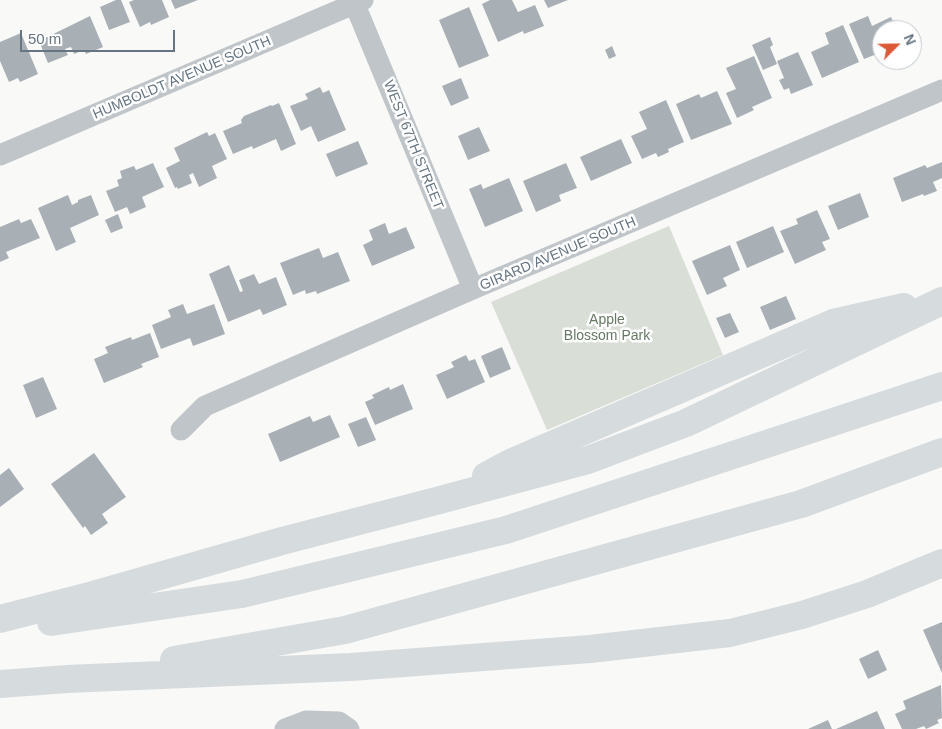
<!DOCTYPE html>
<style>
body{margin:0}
#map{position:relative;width:942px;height:729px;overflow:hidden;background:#f9f9f7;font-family:Helvetica,sans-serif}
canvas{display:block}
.north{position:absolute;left:872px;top:20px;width:50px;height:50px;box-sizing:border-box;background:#fff;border:1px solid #c2c8cd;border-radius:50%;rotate:67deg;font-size:14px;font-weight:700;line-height:20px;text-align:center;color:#667581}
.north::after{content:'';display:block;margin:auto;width:18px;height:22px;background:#db5936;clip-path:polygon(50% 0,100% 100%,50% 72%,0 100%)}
.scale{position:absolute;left:20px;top:30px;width:155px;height:22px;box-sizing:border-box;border:2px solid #667581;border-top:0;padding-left:6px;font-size:15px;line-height:18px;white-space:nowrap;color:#667581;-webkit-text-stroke:4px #fff;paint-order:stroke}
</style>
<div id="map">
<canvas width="942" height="729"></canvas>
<div class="north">N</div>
<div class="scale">50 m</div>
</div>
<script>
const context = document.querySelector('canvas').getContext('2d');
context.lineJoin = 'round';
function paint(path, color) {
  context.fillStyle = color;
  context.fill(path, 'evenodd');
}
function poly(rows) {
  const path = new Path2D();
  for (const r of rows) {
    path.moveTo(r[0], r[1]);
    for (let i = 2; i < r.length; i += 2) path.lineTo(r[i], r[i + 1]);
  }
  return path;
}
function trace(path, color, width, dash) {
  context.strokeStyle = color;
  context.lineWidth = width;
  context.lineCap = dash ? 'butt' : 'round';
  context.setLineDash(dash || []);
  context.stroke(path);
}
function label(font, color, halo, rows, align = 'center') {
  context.font = font + ' Helvetica,sans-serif';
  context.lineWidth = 5;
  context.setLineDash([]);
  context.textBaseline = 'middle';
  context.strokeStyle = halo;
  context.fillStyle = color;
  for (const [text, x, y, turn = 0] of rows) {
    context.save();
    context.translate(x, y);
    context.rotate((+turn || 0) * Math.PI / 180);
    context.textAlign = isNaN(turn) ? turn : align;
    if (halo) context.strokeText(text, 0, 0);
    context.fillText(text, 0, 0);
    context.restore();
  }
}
paint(poly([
 [669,226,723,355,547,430,491,302]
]), '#d9ded7');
paint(poly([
 [116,0,121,0,130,22,109,30,100,7],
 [134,0,162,0,169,17,151,25,150,22,140,27,129,2],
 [171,0,198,0,175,9],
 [490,0,512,0,518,12,535,5,544,26,524,34,523,31,498,42,482,4],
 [544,0,568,0,548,8],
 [469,7,489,56,459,68,439,20],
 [90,16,103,47,86,54,84,50,74,54,71,47,65,49,68,55,48,63,39,41],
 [868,16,872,26,891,17,897,30,882,30,882,52,864,59,849,24],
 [843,25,859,62,822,78,811,52,829,44,825,33],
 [21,33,38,74,20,82,18,78,9,82,0,61,0,42],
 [770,37,773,45,770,47,777,64,763,70,752,45],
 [612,46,616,56,609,59,605,50],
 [798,52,813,85,791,94,789,88,784,90,779,80,784,78,777,61],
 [754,56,772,98,752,107,754,110,737,118,726,93,736,89,726,68],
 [461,78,469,98,451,106,442,86],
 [320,87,323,93,329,90,346,130,318,142,311,126,301,131,290,106,308,99,305,94],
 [717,91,732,124,691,140,676,104,699,94,701,98],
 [666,100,684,142,668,149,669,152,658,157,656,153,642,159,631,136,647,129,639,112],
 [279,103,296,144,281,151,276,139,253,149,252,146,233,154,223,131,242,123,241,120,244,116,271,105,272,106],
 [479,127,490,151,468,160,458,136],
 [207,132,209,136,215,133,227,159,212,166,217,178,199,187,193,173,189,175,192,183,178,189,177,187,175,188,166,168,180,161,174,148],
 [621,139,632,163,591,181,580,157],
 [358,141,368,164,336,177,326,154],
 [942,162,942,178,933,182,937,191,924,196,923,194,902,202,893,178,925,165,927,168],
 [153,163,164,187,142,197,146,207,130,214,127,207,115,212,106,191,119,186,117,180,122,178,120,171,134,166,136,170],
 [566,163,577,188,559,195,561,201,536,212,523,181],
 [509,178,523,211,485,227,469,189,481,184,483,189],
 [860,193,869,217,838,230,828,206],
 [68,195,72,205,78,202,78,200,91,195,99,215,70,228,76,242,56,251,38,208],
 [817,210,830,239,822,242,826,250,795,264,780,231,798,224,796,219],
 [118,214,123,228,111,233,105,220],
 [19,219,21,223,31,219,40,238,6,252,9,258,0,262,0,227],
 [385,223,389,234,406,227,415,248,372,266,363,245,373,240,369,230],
 [773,226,784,252,747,268,736,242],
 [730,245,740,270,723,278,727,286,707,295,692,261],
 [319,248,323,258,338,252,350,281,317,294,316,291,306,294,305,290,293,295,280,263],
 [229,265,240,292,243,291,239,280,254,274,259,284,276,277,287,305,263,315,260,309,228,322,209,274],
 [786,296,796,319,770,330,760,307],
 [183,304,187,314,214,304,225,334,193,346,190,338,161,349,152,325,171,317,168,310],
 [730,313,739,332,725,338,716,318],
 [150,333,159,357,141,364,143,367,104,383,94,359,108,353,105,347,131,337,132,340],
 [502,347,511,369,490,378,481,356],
 [466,355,469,361,475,359,485,382,447,399,436,375,454,367,451,362],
 [43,377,57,409,36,418,23,385],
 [403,384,413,409,375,425,365,402,374,398,372,395,389,387,390,390],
 [330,415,340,437,280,462,268,434,310,416,313,422],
 [366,417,376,440,358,447,348,424],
 [94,453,126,497,102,514,108,523,91,535,85,526,83,528,51,484],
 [9,468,24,489,0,507,0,475],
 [942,622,942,673,923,630],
 [878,650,887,670,868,679,859,659],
 [941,685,942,718,937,720,939,723,926,729,924,726,916,729,902,729,895,714,906,709,903,701],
 [877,711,885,729,836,729],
 [828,720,832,729,808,729]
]), '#a8b0b6');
trace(poly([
 [353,0,473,289],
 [0,155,363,0],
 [181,430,205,406,473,289,942,90],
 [285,729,306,721,339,722,349,729]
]), '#c0c5c9', 21);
trace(poly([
 [486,476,510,463,833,323,904,307],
 [0,619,93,595,282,541,440,500,588,460,686,423,942,301],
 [51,622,242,594,506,530,942,386],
 [174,660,345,630,801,504,942,452],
 [0,684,67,679,351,667,590,649,730,633,802,615,867,594,942,563]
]), '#d6dbde', 28);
label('14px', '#667581', '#fff', [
 ["HUMBOLDT AVENUE SOUTH",182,78,-23],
 ["WEST 67TH STREET",413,145,68],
 ["GIRARD AVENUE SOUTH",558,254,-23]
]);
label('14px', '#687965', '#fff', [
 ["Apple",607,320],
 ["Blossom Park",607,336]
]);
</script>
